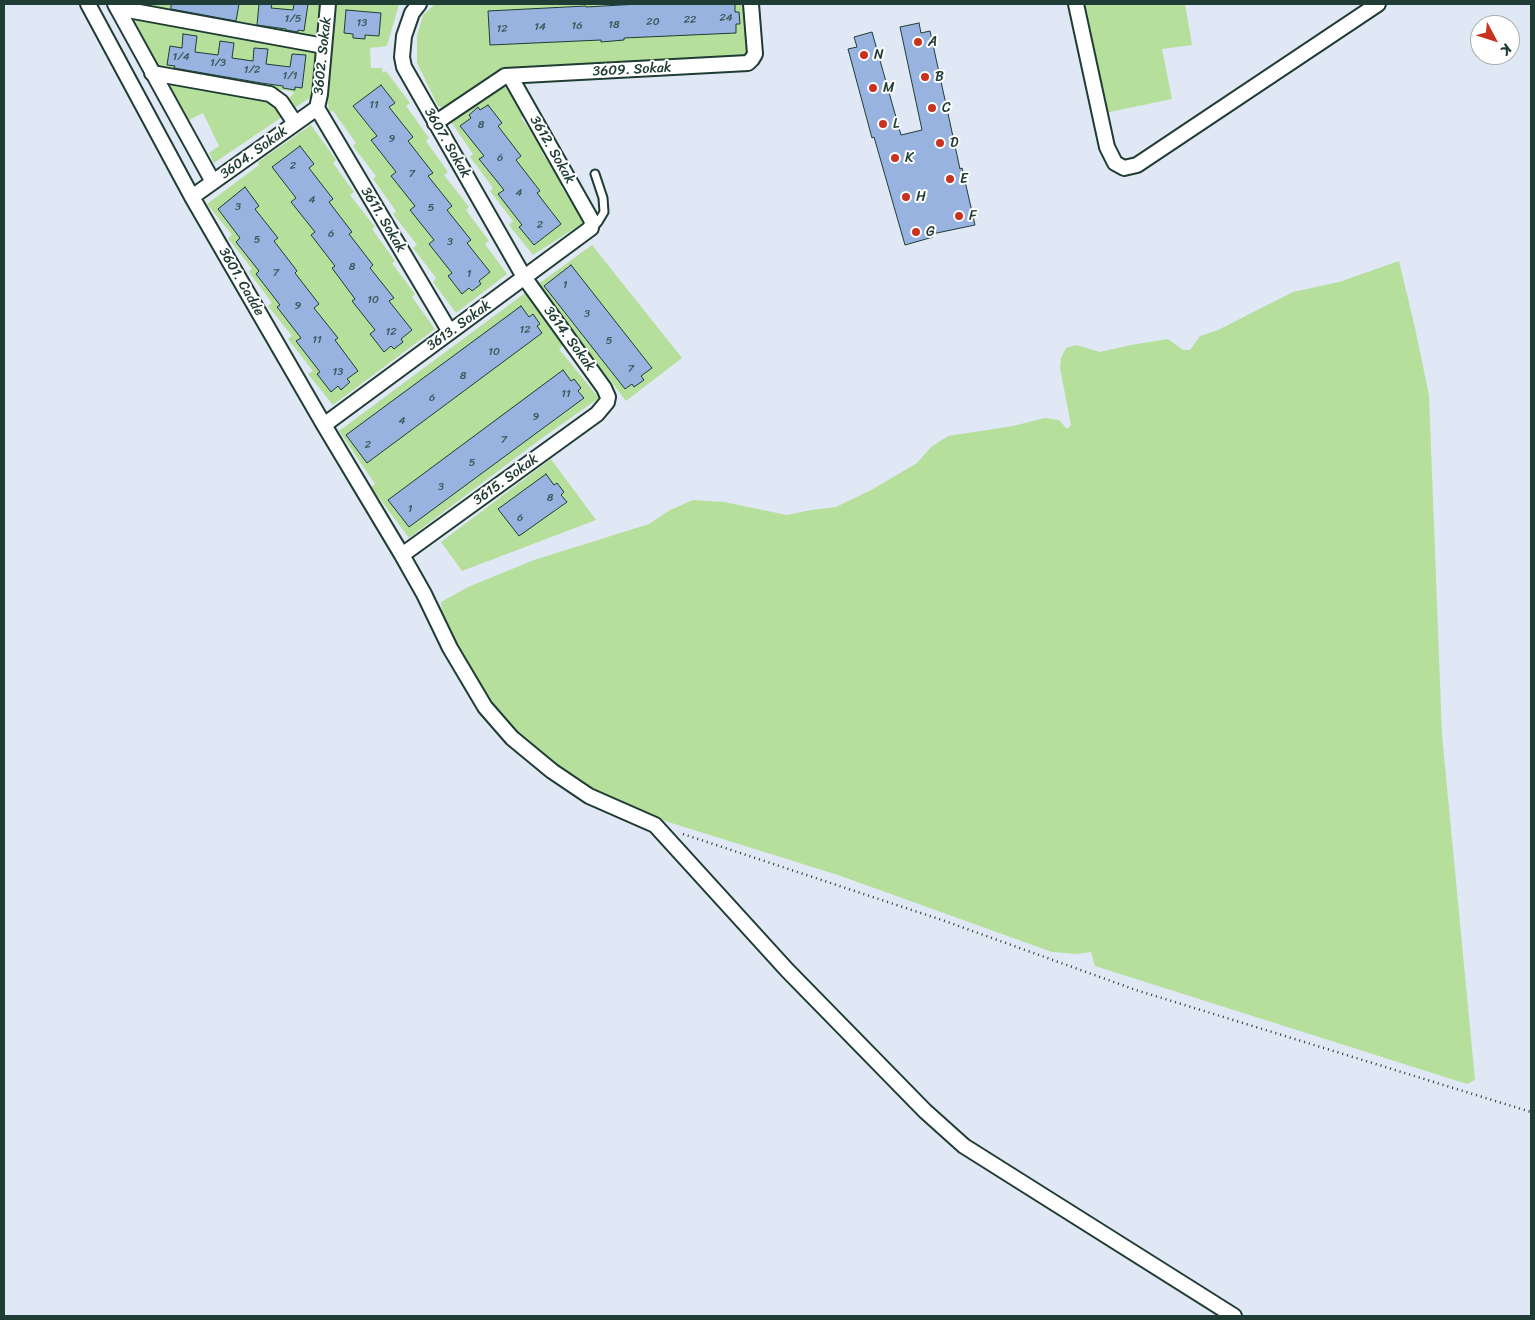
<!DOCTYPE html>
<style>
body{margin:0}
#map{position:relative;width:1535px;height:1320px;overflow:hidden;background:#e0e8f5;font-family:Sriracha,sans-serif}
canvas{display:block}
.frame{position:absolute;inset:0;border:5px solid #1f3d34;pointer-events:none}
.north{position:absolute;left:1470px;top:15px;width:50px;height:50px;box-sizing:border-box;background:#fff;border:1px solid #a5b1ae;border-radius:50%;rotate:130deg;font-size:14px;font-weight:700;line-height:20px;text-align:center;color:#1f3d34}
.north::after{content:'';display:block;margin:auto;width:18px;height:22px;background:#c8321e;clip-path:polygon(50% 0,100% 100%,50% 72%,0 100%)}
</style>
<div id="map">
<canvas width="1535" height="1320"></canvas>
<div class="frame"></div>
<div class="north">K</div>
</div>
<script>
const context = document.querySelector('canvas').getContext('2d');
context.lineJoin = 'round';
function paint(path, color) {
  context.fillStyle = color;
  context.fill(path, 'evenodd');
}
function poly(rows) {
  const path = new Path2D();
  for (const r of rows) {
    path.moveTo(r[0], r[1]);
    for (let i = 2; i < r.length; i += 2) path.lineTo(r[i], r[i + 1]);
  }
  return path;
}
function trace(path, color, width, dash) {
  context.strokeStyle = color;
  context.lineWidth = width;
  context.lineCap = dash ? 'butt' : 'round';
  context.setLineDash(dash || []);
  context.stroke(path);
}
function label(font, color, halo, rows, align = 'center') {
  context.font = font + ' Sriracha,sans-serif';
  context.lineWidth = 4;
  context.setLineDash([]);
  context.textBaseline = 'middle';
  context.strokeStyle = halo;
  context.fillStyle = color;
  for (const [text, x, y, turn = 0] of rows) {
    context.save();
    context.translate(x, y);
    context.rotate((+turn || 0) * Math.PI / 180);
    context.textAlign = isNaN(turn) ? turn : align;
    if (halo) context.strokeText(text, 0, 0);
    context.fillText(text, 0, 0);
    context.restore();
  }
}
paint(poly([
 [129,4,320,4,318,39],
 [334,4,399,4,387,46,370,48,371,68,382,68,383,73,386,71,410,103,406,106,429,138,426,141,448,172,444,175,469,207,466,210,489,241,485,244,507,274,456,313,433,282,436,278,413,248,417,245,393,214,396,211,373,179,376,176,353,146,356,143,333,111,329,112,326,87],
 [435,4,745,4,749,56,495,71,496,74,449,107,443,108,438,106,417,63,417,36,423,15],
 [1084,4,1185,4,1192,45,1162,49,1172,99,1105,113],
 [142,17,317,50,314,95,293,109,286,103,294,92,159,67,135,21],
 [172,82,275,102,282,110,282,117,214,163,209,153,219,146,203,113,189,120,170,87],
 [503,83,525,115,521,118,545,150,542,153,564,184,561,187,586,221,533,255,509,225,513,221,490,191,493,188,470,157,473,154,451,122],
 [311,125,336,160,333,163,354,192,350,195,375,227,372,229,395,261,392,263,415,294,412,297,435,329,333,405,308,374,313,371,288,339,292,336,268,306,272,303,249,272,252,269,228,238,232,235,207,204,259,165,258,162],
 [592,245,682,358,626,401,537,285],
 [1399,261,1415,328,1429,395,1442,735,1475,1080,1467,1084,1095,966,1091,952,1077,954,1052,952,838,875,665,821,613,802,575,780,520,737,494,710,443,627,441,602,468,587,534,560,649,524,670,510,693,500,724,502,787,515,811,510,836,507,873,489,917,463,931,447,948,436,1013,426,1045,418,1059,420,1067,429,1071,425,1060,368,1061,358,1066,348,1076,345,1100,352,1131,345,1168,339,1183,350,1190,350,1200,336,1218,330,1293,292,1339,282],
 [525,293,564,345,559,349,599,398,538,441,409,538,371,487,375,484,339,431],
 [551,459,596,520,462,571,441,542]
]), '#b6df9c');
const building = poly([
 [171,4,239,4,236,21,171,9,171,4],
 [259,4,272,4,271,8,293,10,294,4,308,4,304,31,298,30,298,32,286,30,286,29,257,25,259,4],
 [639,4,735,4,735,12,739,12,740,24,736,24,736,33,624,38,624,40,601,42,601,40,490,45,488,11,586,6,586,7,639,4],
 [346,10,381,13,379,36,365,35,365,39,353,38,353,34,344,33,346,10],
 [919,23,921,33,930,31,952,132,960,169,962,168,975,225,932,234,933,237,905,245,874,137,872,138,848,49,857,47,854,37,872,32,901,135,922,130,900,27,919,23],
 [183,34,197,36,195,52,218,55,220,41,234,43,232,58,253,61,254,48,268,49,266,64,290,67,292,54,306,55,302,88,295,87,295,90,283,88,283,86,261,83,174,68,175,66,167,65,170,46,182,48,183,34],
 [381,85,395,103,389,107,413,137,408,141,433,173,428,176,452,206,447,210,471,240,467,243,490,272,479,281,481,284,472,291,469,288,462,294,448,276,452,273,429,244,434,240,410,210,415,206,391,176,396,172,371,140,377,136,353,106,381,85],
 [488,105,502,123,498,126,521,156,516,160,540,191,537,193,561,224,534,245,519,227,522,225,498,194,504,190,479,159,484,156,460,126,471,118,469,115,478,107,480,110,488,105],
 [300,146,314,164,309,168,333,199,329,202,352,232,349,234,373,265,370,268,394,298,389,301,412,330,401,339,403,342,394,349,391,346,384,352,370,334,375,330,352,301,355,299,332,268,335,266,311,235,315,232,291,202,296,198,272,167,300,146],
 [245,187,259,206,255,209,278,238,274,241,297,271,295,273,319,304,314,308,338,338,335,340,358,371,347,379,350,382,341,390,338,386,331,392,317,374,320,372,296,341,301,338,277,307,280,305,256,274,259,271,236,242,240,238,218,209,245,187],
 [571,265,652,368,641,376,644,380,634,387,632,384,625,389,544,286,571,265],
 [521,306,529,317,533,314,540,324,537,326,542,333,367,463,346,435,521,306],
 [563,370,571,381,574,379,581,388,578,391,584,398,409,527,388,500,563,370],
 [546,474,554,485,557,483,564,492,561,495,567,502,519,536,498,509,546,474]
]);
paint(building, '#98b3df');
trace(building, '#1f3d34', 1);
const lane = poly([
 [592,228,598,222,604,212,603,198,595,174]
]);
const street = poly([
 [88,4,192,197,324,425,402,555,424,594,450,648,485,707,512,738,552,771,589,796,655,825,787,970,925,1111,964,1146,1234,1316],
 [115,4,213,182],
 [1076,4,1107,147,1115,163,1124,168,1137,165,1378,4],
 [117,8,324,46],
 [152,73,270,94,281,102,295,123],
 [317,108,450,332],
 [317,108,320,94,328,4],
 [435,123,505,76,748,63,752,59,755,54,751,4],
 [192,197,317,108],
 [324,425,591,228,592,221,510,76],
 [402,555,597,414,607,402,608,397,604,388,524,277,404,67,402,57,404,36,412,13,419,4]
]);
trace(lane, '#1f3d34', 11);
trace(street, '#1f3d34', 18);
trace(poly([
 [683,834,942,920,1136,990,1531,1112]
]), '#1f3d34', 2.5, [1, 4]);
trace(lane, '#fff', 7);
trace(street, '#fff', 14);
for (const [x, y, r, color] of [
 [918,42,5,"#c8321e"],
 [864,55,5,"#c8321e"],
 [925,77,5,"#c8321e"],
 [873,88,5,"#c8321e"],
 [932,108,5,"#c8321e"],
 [883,124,5,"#c8321e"],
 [940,143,5,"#c8321e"],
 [895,158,5,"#c8321e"],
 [950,179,5,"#c8321e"],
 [906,197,5,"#c8321e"],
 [959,216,5,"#c8321e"],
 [916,232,5,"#c8321e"]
]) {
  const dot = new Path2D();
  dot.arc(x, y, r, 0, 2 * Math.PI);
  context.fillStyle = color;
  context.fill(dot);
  trace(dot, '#fff', 2);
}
label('11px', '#3d5a5f', null, [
 ["24",726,18],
 ["1/5",293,19],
 ["22",690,20],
 ["20",653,22],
 ["13",362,23],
 ["18",614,25],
 ["16",577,26],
 ["14",540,27],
 ["12",502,29],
 ["1/4",181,57],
 ["1/3",218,63],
 ["1/2",252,70],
 ["1/1",290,76],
 ["11",374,105],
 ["8",481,125],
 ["9",392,139],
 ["6",500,158],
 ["2",293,166],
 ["7",412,174],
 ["4",519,193],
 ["4",312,200],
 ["3",238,207],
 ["5",431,208],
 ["2",540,225],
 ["6",331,234],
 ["5",257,240],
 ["3",450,242],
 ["8",352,267],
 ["7",276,273],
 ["1",469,274],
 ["1",565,285],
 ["10",373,300],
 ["9",298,306],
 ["3",587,314],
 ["12",525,330],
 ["12",391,332],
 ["11",317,340],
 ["5",609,341],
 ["10",494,352],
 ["7",631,369],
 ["13",338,372],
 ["8",463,376],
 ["11",566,394],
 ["6",432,398],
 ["9",536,417],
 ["4",402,421],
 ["7",504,440],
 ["2",368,445],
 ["5",472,463],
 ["3",441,487],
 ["8",550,498],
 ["1",410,509],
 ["6",520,518]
]);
label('14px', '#1f3d34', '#fff', [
 ["A",928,42],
 ["N",874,55],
 ["B",935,77],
 ["M",883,88],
 ["C",942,108],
 ["L",893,124],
 ["D",950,143],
 ["K",905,158],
 ["E",960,179],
 ["H",916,197],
 ["F",969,216],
 ["G",926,232]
], 'left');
label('14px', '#1f3d34', '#fff', [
 ["3602. Sokak",323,56,-84],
 ["3609. Sokak",632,70,-3],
 ["3607. Sokak",447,143,60],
 ["3612. Sokak",552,150,60],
 ["3604. Sokak",254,153,-36],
 ["3611. Sokak",383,220,59],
 ["3601. Cadde",241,282,60],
 ["3613. Sokak",459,326,-36],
 ["3614. Sokak",569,339,54],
 ["3615. Sokak",506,480,-36]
]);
</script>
